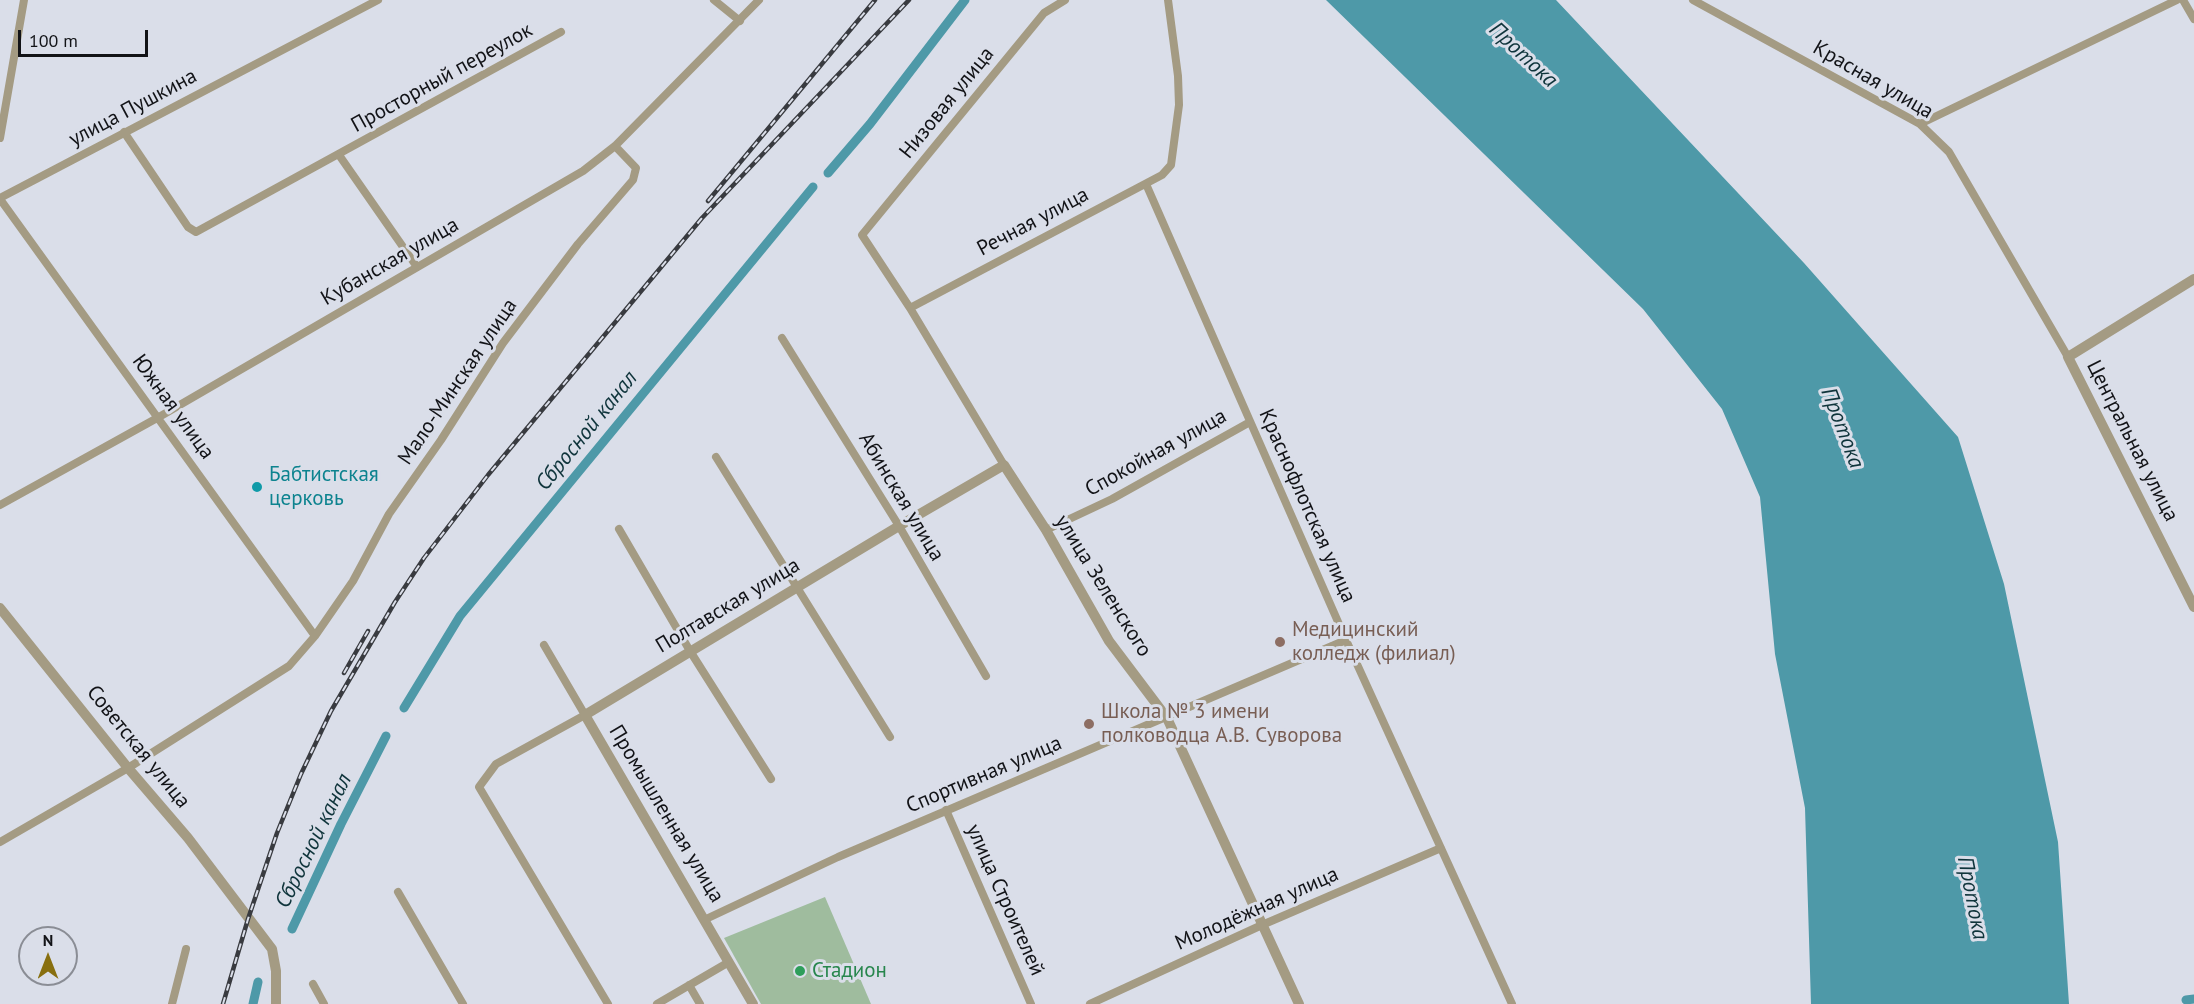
<!DOCTYPE html>
<meta charset="utf-8">
<style>
body{margin:0}
#map{position:relative;width:2194px;height:1004px;overflow:hidden;background:#dadee9;font-family:"PT Sans",sans-serif}
canvas{display:block}
.north{position:absolute;left:18px;top:926px;width:60px;height:60px;box-sizing:border-box;background:#dadee9;border:2px solid #8a8d95;border-radius:50%;rotate:0deg;font-size:16px;font-weight:700;line-height:24px;text-align:center;color:#121317}
.north::after{content:'';display:block;margin:auto;width:21px;height:27px;background:#886f0f;clip-path:polygon(50% 0,100% 100%,50% 72%,0 100%)}
.scale{position:absolute;left:18px;top:30px;width:130px;height:27px;box-sizing:border-box;border:3px solid #121317;border-top:0;padding-left:8px;font-size:18px;line-height:21px;white-space:nowrap;color:#121317;-webkit-text-stroke:4px #dadee9;paint-order:stroke}
</style>
<div id="map">
<canvas width="2194" height="1004"></canvas>
<div class="north">N</div>
<div class="scale">100 m</div>
</div>
<script>
const context = document.querySelector('canvas').getContext('2d');
context.lineJoin = 'round';
function paint(path, color) {
  context.fillStyle = color;
  context.fill(path, 'evenodd');
}
function poly(rows) {
  const path = new Path2D();
  for (const r of rows) {
    path.moveTo(r[0], r[1]);
    for (let i = 2; i < r.length; i += 2) path.lineTo(r[i], r[i + 1]);
  }
  return path;
}
function trace(path, color, width, dash) {
  context.strokeStyle = color;
  context.lineWidth = width;
  context.lineCap = dash ? 'butt' : 'round';
  context.setLineDash(dash || []);
  context.stroke(path);
}
function label(font, color, halo, rows, align = 'center') {
  context.font = font + ' "PT Sans",sans-serif';
  context.lineWidth = 6;
  context.setLineDash([]);
  context.textBaseline = 'middle';
  context.strokeStyle = halo;
  context.fillStyle = color;
  for (const [text, x, y, turn = 0] of rows) {
    context.save();
    context.translate(x, y);
    context.rotate((+turn || 0) * Math.PI / 180);
    context.textAlign = isNaN(turn) ? turn : align;
    if (halo) context.strokeText(text, 0, 0);
    context.fillText(text, 0, 0);
    context.restore();
  }
}
paint(poly([
 [825,897,871,1004,761,1004,724,938]
]), '#9fbc9e');
paint(poly([
 [1326,0,1556,0,1804,263,1958,437,2004,584,2058,842,2069,1004,1811,1004,1805,808,1775,654,1760,497,1722,409,1643,309]
]), '#4e99a8');
trace(poly([
 [828,173,870,124,965,0],
 [404,708,460,616,813,187],
 [292,929,341,824,386,736],
 [2186,1000,2194,999],
 [253,1004,258,982]
]), '#4e99a8', 9);
trace(poly([
 [714,0,740,21],
 [1693,0,1920,124,1949,152,2068,357],
 [2183,0,2194,19],
 [1920,124,2177,0],
 [124,132,188,227,196,232,561,32],
 [0,138,24,0],
 [339,155,417,267],
 [1146,184,1346,640,1512,1004],
 [0,198,378,0],
 [0,199,315,636],
 [910,308,1162,175,1171,165,1179,105,1178,76,1168,0],
 [782,338,899,526,986,676],
 [716,457,890,737],
 [1004,465,910,308,862,235,1044,13,1065,0],
 [0,505,159,417,583,171,615,146,759,0],
 [619,529,690,651,771,779],
 [1046,530,1112,499,1250,422],
 [544,645,585,715,496,764,479,787,608,1004],
 [946,810,1031,1004],
 [0,842,128,768,289,666,315,636,353,581,389,514,441,440,503,343,578,244,633,180,636,168,615,146],
 [398,892,463,1004],
 [706,919,838,857,1346,640],
 [313,984,324,1004],
 [689,985,700,1004],
 [172,1004,186,949],
 [657,1004,729,962],
 [1090,1004,1262,925,1441,848]
]), '#a49b83', 8);
trace(poly([
 [2194,279,2068,357,2194,607],
 [0,608,128,768,188,838,272,949,276,971,276,1004],
 [753,1004,585,715,899,526,1004,465,1046,530,1109,641,1167,718,1299,1004]
]), '#a49b83', 10);
const rail = poly([
 [708,201,875,0],
 [344,673,368,631],
 [223,1004,248,919,277,833,301,774,331,711,395,602,424,558,488,475,702,218,909,0]
]);
trace(rail, '#393b40', 4.5);
trace(rail, '#dadee9', 2, [7]);
for (const [x, y, r, color] of [
 [257,487,6,"#0f9aa8"],
 [1280,642,6,"#8d6e63"],
 [1089,724,6,"#8d6e63"],
 [800,971,6,"#2e9e5b"]
]) {
  const dot = new Path2D();
  dot.arc(x, y, r, 0, 2 * Math.PI);
  context.fillStyle = color;
  context.fill(dot);
  trace(dot, '#dadee9', 2);
}
label('21px', '#121317', '#dadee9', [
 ["Просторный переулок",442,78,-29],
 ["Красная улица",1873,80,30],
 ["Низовая улица",947,103,-51],
 ["улица Пушкина",133,108,-28],
 ["Речная улица",1033,222,-28],
 ["Кубанская улица",390,262,-30],
 ["Мало-Минская улица",458,382,-56],
 ["Южная улица",173,407,54],
 ["Центральная улица",2132,441,63],
 ["Спокойная улица",1156,453,-29],
 ["Абинская улица",901,497,59],
 ["Краснофлотская улица",1307,506,66],
 ["улица Зеленского",1103,586,58],
 ["Полтавская улица",728,606,-31],
 ["Советская улица",138,747,51],
 ["Спортивная улица",984,775,-23],
 ["Промышленная улица",666,814,59],
 ["улица Строителей",1005,900,66],
 ["Молодёжная улица",1257,909,-24]
]);
label('21px', '#0d838f', '#dadee9', [
 ["Бабтистская",269,475],
 ["церковь",269,499]
], 'left');
label('21px', '#785e54', '#dadee9', [
 ["Медицинский",1292,630],
 ["колледж (филиал)",1292,654],
 ["Школа № 3 имени",1101,712],
 ["полководца А.В. Суворова",1101,736]
], 'left');
label('21px', '#27864d', '#dadee9', [
 ["Стадион",812,971]
], 'left');
label('italic 22px', '#0f343b', '#dadee9', [
 ["Протока",1523,55,43],
 ["Протока",1842,428,69],
 ["Сбросной канал",587,431,-51],
 ["Сбросной канал",314,841,-64],
 ["Протока",1972,898,79]
]);
</script>
